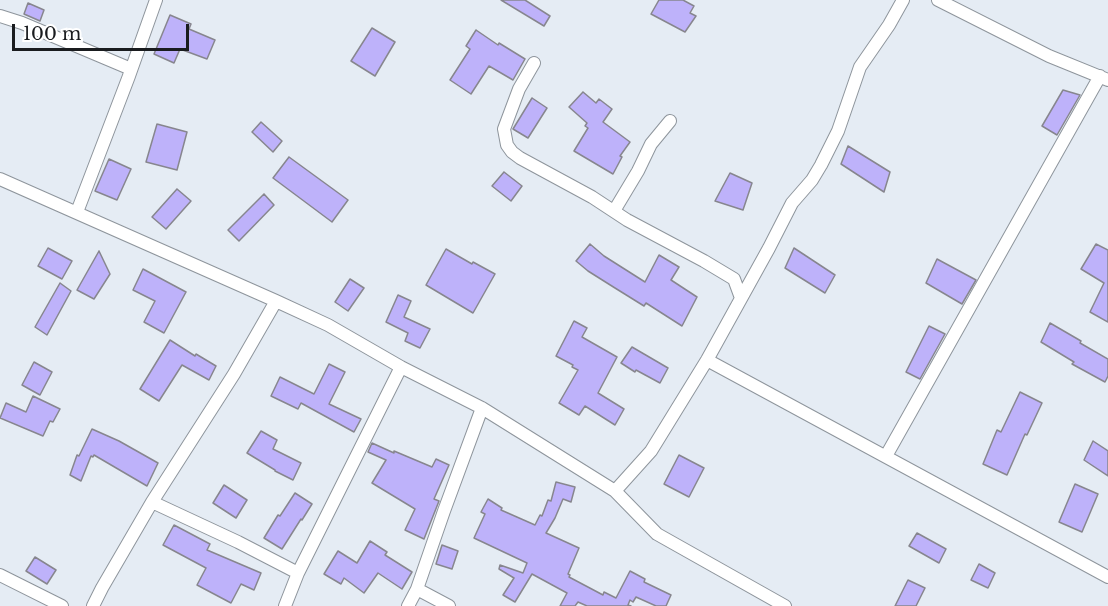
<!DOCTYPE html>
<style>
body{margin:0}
#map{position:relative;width:1108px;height:606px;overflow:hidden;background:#e5ecf4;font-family:"Libre Baskerville",serif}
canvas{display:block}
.scale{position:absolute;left:12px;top:24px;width:177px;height:27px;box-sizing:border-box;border:3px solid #1a1c1f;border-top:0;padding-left:8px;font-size:18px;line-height:21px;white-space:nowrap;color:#1a1c1f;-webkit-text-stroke:4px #fff;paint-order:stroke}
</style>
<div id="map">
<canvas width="1108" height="606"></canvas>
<div class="scale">100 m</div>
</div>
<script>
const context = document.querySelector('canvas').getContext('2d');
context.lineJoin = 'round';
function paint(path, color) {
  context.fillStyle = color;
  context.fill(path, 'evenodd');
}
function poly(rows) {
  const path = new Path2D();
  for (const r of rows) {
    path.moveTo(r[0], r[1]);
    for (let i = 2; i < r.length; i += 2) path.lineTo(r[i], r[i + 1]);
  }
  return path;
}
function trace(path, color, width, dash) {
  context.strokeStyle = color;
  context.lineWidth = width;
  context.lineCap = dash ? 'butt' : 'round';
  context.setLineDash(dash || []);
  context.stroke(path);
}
const building = poly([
 [501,0,525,0,550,16,544,26,501,0],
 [659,0,683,0,694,6,690,13,696,16,685,32,651,14,659,0],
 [28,3,44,10,40,21,24,14,28,3],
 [170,15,191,24,189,29,215,40,207,59,180,49,174,63,154,54,170,15],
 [372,28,395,42,375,76,351,61,372,28],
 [476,30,498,45,499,43,525,59,513,80,489,66,471,94,450,80,470,49,466,46,476,30],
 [1063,90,1080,95,1057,135,1042,126,1063,90],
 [583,92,596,103,599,99,612,109,603,122,630,142,620,156,622,157,613,174,574,151,588,128,585,126,587,123,569,107,583,92],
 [532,98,547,108,528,138,513,129,532,98],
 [261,122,282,141,273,152,252,132,261,122],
 [157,124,187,132,177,170,146,162,157,124],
 [848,146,890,172,884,192,841,164,848,146],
 [289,157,348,200,332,222,273,178,289,157],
 [109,159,131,169,117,200,95,191,109,159],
 [504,172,522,186,511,201,492,186,504,172],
 [730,173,752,183,743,210,715,201,730,173],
 [177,189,191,201,166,229,152,217,177,189],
 [264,194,274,205,239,241,228,230,264,194],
 [590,244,604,256,645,282,659,255,679,267,671,280,697,297,682,326,646,303,644,306,615,288,588,271,576,261,590,244],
 [1096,244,1108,250,1108,322,1090,312,1104,283,1081,269,1096,244],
 [48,248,72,261,62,279,38,266,48,248],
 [794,248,835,275,825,293,785,268,794,248],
 [446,249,472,264,473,262,495,274,473,313,426,285,446,249],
 [99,251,110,274,94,299,77,290,99,251],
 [937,259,976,280,962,304,926,283,937,259],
 [143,269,186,292,164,333,144,322,155,301,133,290,143,269],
 [350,279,364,288,348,311,335,302,350,279],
 [60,283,71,291,47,335,35,327,60,283],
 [398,295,411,301,404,317,430,329,420,348,405,341,408,333,386,322,398,295],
 [574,321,587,328,582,337,617,357,598,393,624,409,615,425,585,406,579,415,559,403,578,370,572,367,573,365,556,356,574,321],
 [1050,323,1081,341,1080,343,1108,359,1108,376,1105,382,1072,364,1074,362,1041,342,1050,323],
 [929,326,945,334,920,379,906,372,929,326],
 [170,340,195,356,196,354,216,366,209,380,182,365,159,401,140,389,170,340],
 [632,347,668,368,660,383,636,370,635,372,621,363,632,347],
 [34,362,52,372,40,395,22,385,34,362],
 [329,364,345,372,329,404,361,419,354,432,301,403,298,409,271,396,280,377,314,394,329,364],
 [1020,392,1042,403,1027,435,1025,434,1007,475,983,464,997,430,1001,432,1020,392],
 [33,396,60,409,53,422,50,421,43,436,0,418,6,403,26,412,33,396],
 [92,429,119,441,158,463,147,486,94,455,93,457,91,456,81,481,70,475,77,455,79,456,92,429],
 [261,431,277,440,273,449,301,463,293,480,275,471,275,470,247,453,261,431],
 [1093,441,1108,451,1108,476,1084,460,1093,441],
 [372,443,394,453,394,451,432,467,436,459,449,465,434,499,439,501,424,539,405,530,415,509,372,483,386,460,368,452,372,443],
 [679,455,704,468,689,497,664,484,679,455],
 [556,482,575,487,571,502,563,499,555,518,546,533,579,548,568,574,570,575,569,577,603,595,604,592,616,598,630,571,645,579,644,582,671,595,666,606,656,606,636,597,633,602,630,600,628,605,631,606,587,606,578,602,575,606,560,606,567,593,532,574,515,602,503,595,514,578,499,569,500,565,523,573,527,563,474,538,485,514,481,512,488,499,502,508,501,510,535,525,540,515,542,516,548,500,551,501,556,482],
 [1075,484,1098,494,1082,532,1059,522,1075,484],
 [224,485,247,500,236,518,213,503,224,485],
 [295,493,312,504,302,520,301,519,282,549,264,538,278,515,280,516,295,493],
 [174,525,210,544,207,550,261,573,254,590,241,584,231,603,197,585,206,568,163,545,174,525],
 [917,533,946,549,939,563,909,546,917,533],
 [370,541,387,552,385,555,412,572,402,589,378,573,364,593,344,578,341,584,324,574,338,551,357,563,370,541],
 [442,545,458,551,452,569,436,564,442,545],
 [35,557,56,570,47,584,26,571,35,557],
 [979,564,995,573,988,588,971,580,979,564],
 [908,580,925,588,916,606,895,606,908,580]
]);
paint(building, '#beb2fa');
trace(building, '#87868e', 1.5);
const minor = poly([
 [938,0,1049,56,1108,80],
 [0,16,22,23,131,69],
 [534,63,519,89,504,129,507,145,512,152,520,158,592,197,627,220,704,261,734,279,741,298],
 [0,179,276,301,328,325,401,367,482,408,615,491,657,534,785,606],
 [614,211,638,171,651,144,670,121],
 [77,212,129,76,156,0],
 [707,360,1108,577],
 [886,456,1100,76],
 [615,491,651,451,707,360,769,248,792,203,812,180,821,165,838,131,860,67,889,25,903,0],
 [152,502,238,542,298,573],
 [0,575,62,606],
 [417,589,449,606],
 [93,606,102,588,152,502,234,374,276,301],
 [285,606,298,573,401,367],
 [408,606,417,589,444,511,482,408]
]);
trace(minor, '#8e959c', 14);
trace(minor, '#fff', 12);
</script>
